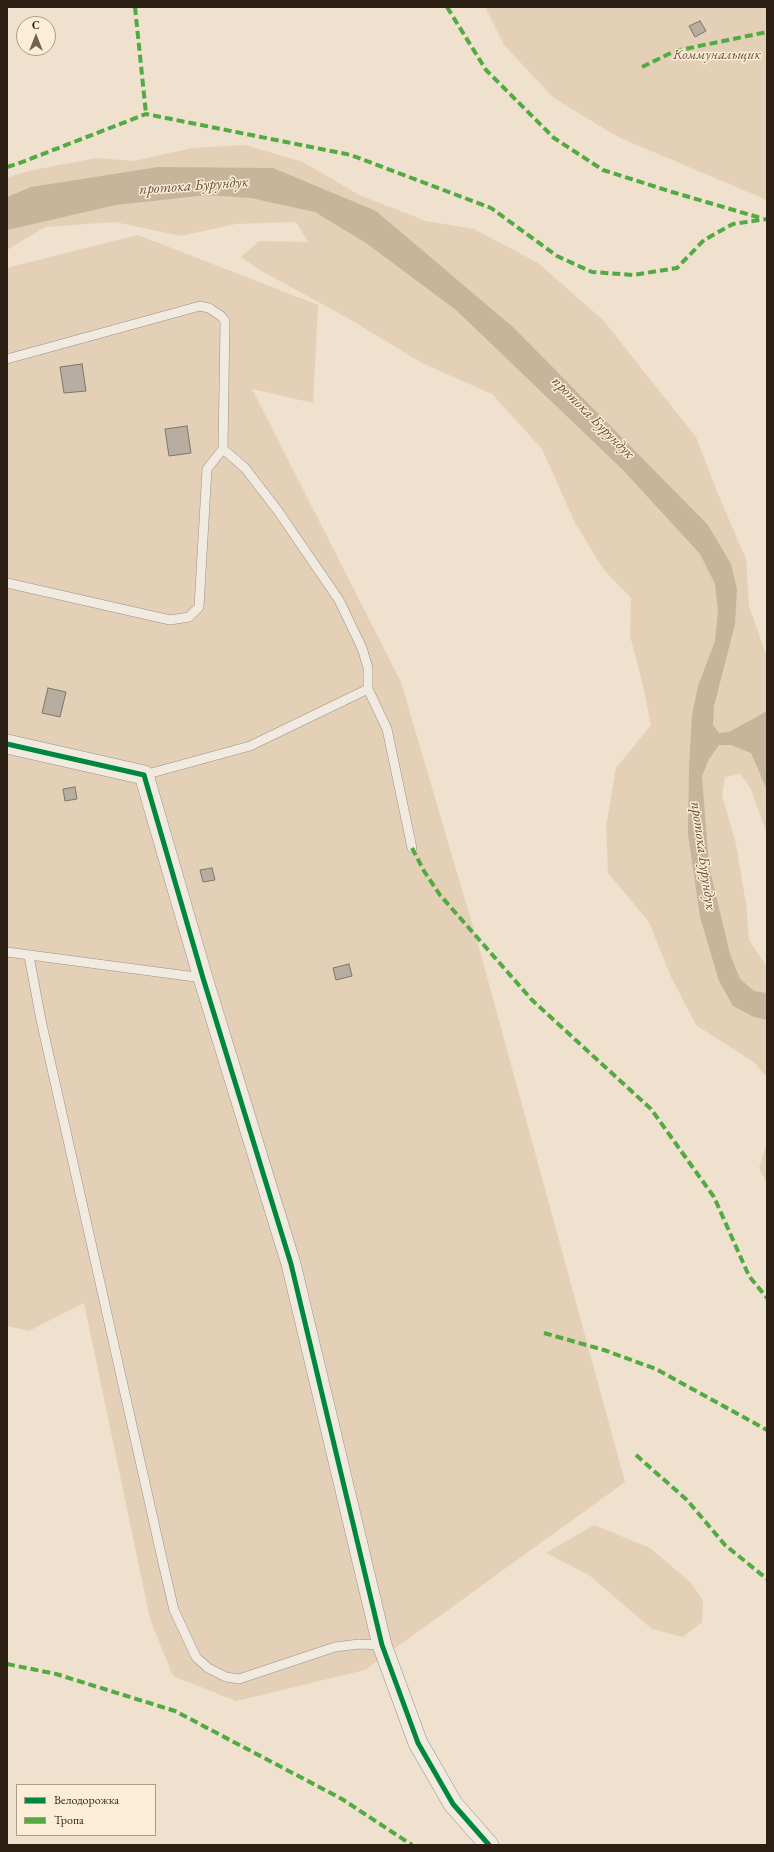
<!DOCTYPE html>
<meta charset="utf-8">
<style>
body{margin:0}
#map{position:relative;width:774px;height:1852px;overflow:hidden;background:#efe1ce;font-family:"EB Garamond",serif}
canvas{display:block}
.frame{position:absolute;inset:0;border:8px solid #2a1f12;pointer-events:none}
.legend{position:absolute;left:16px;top:1784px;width:140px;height:52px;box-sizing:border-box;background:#feedd6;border:1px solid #a99b88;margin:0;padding:5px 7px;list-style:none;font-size:12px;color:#2a1f12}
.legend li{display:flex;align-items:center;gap:8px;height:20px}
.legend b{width:20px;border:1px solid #a99b88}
.north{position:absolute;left:16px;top:16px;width:40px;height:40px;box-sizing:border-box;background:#feedd6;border:1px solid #a99b88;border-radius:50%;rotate:0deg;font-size:11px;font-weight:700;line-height:16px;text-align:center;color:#2a1f12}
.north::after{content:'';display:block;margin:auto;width:14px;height:18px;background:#6f6354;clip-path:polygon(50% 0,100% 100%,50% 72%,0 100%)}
</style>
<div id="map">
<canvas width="774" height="1852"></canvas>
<div class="frame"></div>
<ul class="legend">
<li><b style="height:5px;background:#00873e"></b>Велодорожка</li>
<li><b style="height:5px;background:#53aa42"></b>Тропа</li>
</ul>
<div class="north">С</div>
</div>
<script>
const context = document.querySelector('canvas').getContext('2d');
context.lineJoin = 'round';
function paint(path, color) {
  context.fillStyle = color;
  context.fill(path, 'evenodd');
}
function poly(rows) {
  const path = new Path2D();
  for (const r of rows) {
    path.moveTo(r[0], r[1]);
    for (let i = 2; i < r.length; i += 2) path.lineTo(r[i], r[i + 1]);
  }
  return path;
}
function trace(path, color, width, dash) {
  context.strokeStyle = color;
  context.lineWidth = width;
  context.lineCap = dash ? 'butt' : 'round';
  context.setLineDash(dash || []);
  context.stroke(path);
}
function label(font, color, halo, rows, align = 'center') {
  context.font = font + ' "EB Garamond",serif';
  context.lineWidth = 3;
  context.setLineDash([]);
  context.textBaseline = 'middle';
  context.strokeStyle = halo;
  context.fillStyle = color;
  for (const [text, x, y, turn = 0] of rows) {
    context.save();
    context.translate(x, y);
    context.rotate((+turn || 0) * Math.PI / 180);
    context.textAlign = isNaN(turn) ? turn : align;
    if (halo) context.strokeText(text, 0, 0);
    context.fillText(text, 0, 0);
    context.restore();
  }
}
paint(poly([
 [485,7,767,7,767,200,618,137,554,98,504,45],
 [245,145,303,162,359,195,426,221,474,229,538,263,603,320,696,437,718,494,746,559,749,606,767,657,767,834,750,787,740,774,725,777,722,795,736,844,746,904,749,940,767,967,767,1078,755,1063,696,1025,671,977,649,922,608,873,606,827,616,768,651,725,642,681,630,636,631,598,604,570,575,523,542,449,492,394,422,363,351,320,260,270,241,257,259,241,308,242,296,222,236,224,181,236,115,222,45,227,7,250,7,178,28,171,97,158,133,161,193,148],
 [138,235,318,305,313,403,252,389,401,682,480,951,625,1482,365,1670,236,1701,173,1676,150,1619,84,1303,29,1331,7,1326,7,268],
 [766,1145,767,1145,767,1184,759,1168],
 [594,1525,650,1548,691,1583,703,1600,702,1622,683,1637,652,1629,589,1575,546,1553]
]), '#e3d0b6');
paint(poly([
 [158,167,273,168,376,211,514,328,708,525,731,564,737,589,735,624,714,706,713,725,719,733,729,732,767,711,767,790,751,753,731,745,719,745,709,759,702,776,709,866,730,954,740,979,754,991,767,993,767,1020,754,1017,733,1006,719,981,700,917,688,834,689,767,692,715,698,686,715,641,718,611,715,584,700,554,623,470,456,310,366,243,315,212,251,198,207,195,116,205,7,230,7,197,31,187]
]), '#c6b49b');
const building = poly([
 [700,21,706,31,695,37,689,26,700,21],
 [82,364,86,391,64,393,60,367,82,364],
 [187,426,191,453,169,456,165,429,187,426],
 [48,688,66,692,60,717,42,713,48,688],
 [75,787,77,799,65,801,63,789,75,787],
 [212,868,215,880,203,882,200,870,212,868],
 [349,964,352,976,336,980,333,968,349,964]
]);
paint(building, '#b7ada0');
trace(building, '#7e766b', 1);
const lane = poly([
 [7,359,200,306,209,308,221,316,225,321,223,449,245,468,278,511,339,600,362,648,368,668,368,689,387,729,412,848],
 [7,583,170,620,189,617,199,607,207,469,223,449],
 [144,775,250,746,368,689],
 [7,952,203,978],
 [29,956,41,1020,163,1563,174,1610,196,1657,208,1668,226,1677,239,1679,335,1647,359,1644,382,1645]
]);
const street = poly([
 [7,744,144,775,203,978,291,1264,382,1645,418,1743,453,1804,489,1845]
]);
trace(lane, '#9a9185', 10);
trace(street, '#9a9185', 20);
trace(lane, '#f1eae0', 9);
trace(street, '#f1eae0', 19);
trace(poly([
 [135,7,146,114],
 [447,7,486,70,554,138,603,170,672,192,761,218],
 [642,67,675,51,767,32],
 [7,167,17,164,146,114,351,155,491,208,557,256,592,272,633,275,677,268,704,240,733,224,767,219],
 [412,848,424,871,440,895,532,1000,651,1109,714,1197,749,1276,767,1298],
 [544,1333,604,1350,656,1369,767,1430],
 [636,1455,687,1500,725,1545,767,1579],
 [7,1664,56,1674,175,1711,342,1799,412,1845]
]), '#53aa42', 4, [8, 4]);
trace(poly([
 [7,744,144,775,203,978,291,1264,382,1645,418,1743,453,1804,489,1845]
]), '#00873e', 5);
label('italic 14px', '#5f503d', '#feedd6', [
 ["Коммунальщик",717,55]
]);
label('italic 15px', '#5b4c3a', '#feedd6', [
 ["протока Бурундук",194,186,-4],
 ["протока Бурундук",593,418,45],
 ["протока Бурундук",703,856,82]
]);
</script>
